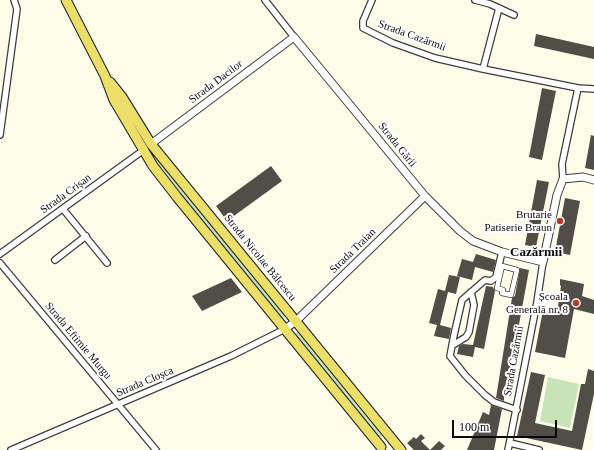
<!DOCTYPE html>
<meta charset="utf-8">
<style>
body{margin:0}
#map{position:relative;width:594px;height:450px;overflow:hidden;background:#fdfce9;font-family:"Times New Roman",serif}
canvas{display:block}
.scale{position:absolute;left:452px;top:420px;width:105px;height:18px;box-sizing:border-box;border:2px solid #0a0a0a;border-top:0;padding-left:5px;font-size:12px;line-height:14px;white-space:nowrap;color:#0a0a0a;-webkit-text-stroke:3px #fff;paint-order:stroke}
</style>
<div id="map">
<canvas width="594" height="450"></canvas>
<div class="scale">100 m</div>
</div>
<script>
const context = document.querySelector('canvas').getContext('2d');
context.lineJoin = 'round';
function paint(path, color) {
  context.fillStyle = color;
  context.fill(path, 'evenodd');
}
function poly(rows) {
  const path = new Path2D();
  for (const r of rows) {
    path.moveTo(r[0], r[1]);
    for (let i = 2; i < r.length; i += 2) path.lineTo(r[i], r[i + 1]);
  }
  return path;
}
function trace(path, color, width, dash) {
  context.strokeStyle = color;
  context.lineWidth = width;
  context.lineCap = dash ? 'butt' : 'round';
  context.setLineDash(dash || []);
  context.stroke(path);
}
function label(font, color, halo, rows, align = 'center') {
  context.font = font + ' "Times New Roman",serif';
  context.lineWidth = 4;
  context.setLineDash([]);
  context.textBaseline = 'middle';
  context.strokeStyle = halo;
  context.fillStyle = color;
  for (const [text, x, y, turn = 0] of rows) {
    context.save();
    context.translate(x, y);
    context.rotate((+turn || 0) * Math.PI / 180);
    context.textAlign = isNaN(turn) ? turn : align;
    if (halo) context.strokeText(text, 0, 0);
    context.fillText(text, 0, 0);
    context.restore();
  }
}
paint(poly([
 [150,151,153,151,285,314,284,317,281,317,277,312,208,228,150,154],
 [298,332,300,332,383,434,382,437,379,437,296,335,296,333],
 [548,377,579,384,570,428,540,421]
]), '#c7e3b7');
paint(poly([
 [536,34,594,47,594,59,534,46],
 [542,88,556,91,542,160,529,157],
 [591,135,594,136,594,170,585,168],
 [271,166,282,181,227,221,216,206],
 [537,180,549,182,536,247,525,245],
 [565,198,580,201,570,255,555,252],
 [476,254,496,260,493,272,475,267,472,280,457,276,462,259,473,262],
 [520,268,529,270,518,330,517,330,506,397,504,396,504,401,496,398,512,298,515,296],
 [449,275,460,277,456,294,448,292,440,325,451,328,449,339,434,336,437,325,429,323,438,289,445,291],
 [231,278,242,292,202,311,192,296],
 [560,279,584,284,582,296,594,300,594,314,574,309,565,358,535,352,543,310,557,313,561,286,560,285],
 [486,286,493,287,495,291,484,349,475,347,473,357,457,354,459,346,463,344,473,345],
 [588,369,594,371,594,394,582,450,517,436,531,372,545,375,535,423,572,431,581,384,585,384],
 [491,405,502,409,494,450,467,450,483,412,489,415],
 [421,434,425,438,421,441,430,450,439,441,445,446,441,450,414,450,407,443,414,437,416,439]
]), '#514d47');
const pedestrian = poly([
 [502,266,517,270,511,295,502,293,503,290,497,288,502,266]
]);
const minor = poly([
 [265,0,294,37],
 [372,0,363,21,363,28,393,43,435,58,483,69,578,88,594,89],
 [475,0,490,4,514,15],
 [483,69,499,8],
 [0,135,17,9,14,0],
 [563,179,562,164,578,88],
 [63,209,107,263],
 [502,252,496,277,491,281,485,280,462,300,454,335,450,356,465,375,485,395,494,402,517,410],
 [0,254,145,149],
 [55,260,86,236],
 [0,263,156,450],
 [453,345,466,337,469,332,474,305,471,292],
 [510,443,539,450],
 [11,450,231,356,285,329],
 [508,450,537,302,543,262]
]);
const tertiary = poly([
 [151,144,294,37,425,196,460,231,473,241,502,252,543,262,557,195,563,179,583,177,594,180],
 [285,329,296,321,425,196]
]);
const primary = poly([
 [66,0,105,76,114,100,153,166,177,197,381,447],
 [110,82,122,97,151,144,401,450]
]);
trace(pedestrian, '#3d3d3d', 6);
trace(minor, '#3d3d3d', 8);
trace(tertiary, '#3d3d3d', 9);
trace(primary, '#1b1b1b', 11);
trace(pedestrian, '#fff', 4.5);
trace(minor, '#fff', 5.5);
trace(tertiary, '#fff', 7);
trace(primary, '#ebdf6a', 9);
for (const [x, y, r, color] of [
 [560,221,4,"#ac3d30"],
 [576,303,4,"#ac3d30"]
]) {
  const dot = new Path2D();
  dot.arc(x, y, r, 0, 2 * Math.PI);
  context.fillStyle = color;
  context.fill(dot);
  trace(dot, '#fff', 1.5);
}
label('11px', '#0a0a0a', '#fff', [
 ["Strada Cazărmii",412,36,20],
 ["Strada Dacilor",216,82,-37],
 ["Strada Gării",397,145,51],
 ["Strada Crișan",66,194,-36],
 ["Strada Traian",353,251,-44],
 ["Strada Nicolae Bălcescu",260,258,51],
 ["Strada Eftimie Murgu",78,341,50],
 ["Strada Cazărmii",514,361,-80],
 ["Strada Cloșca",145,382,-23]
]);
label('11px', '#0a0a0a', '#fff', [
 ["Brutarie",552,215],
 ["Patiserie Braun",552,228],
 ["Școala",568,297],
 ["Generală nr. 8",568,310]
], 'right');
label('bold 13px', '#0a0a0a', '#fff', [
 ["Cazărmii",536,253]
]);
</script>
